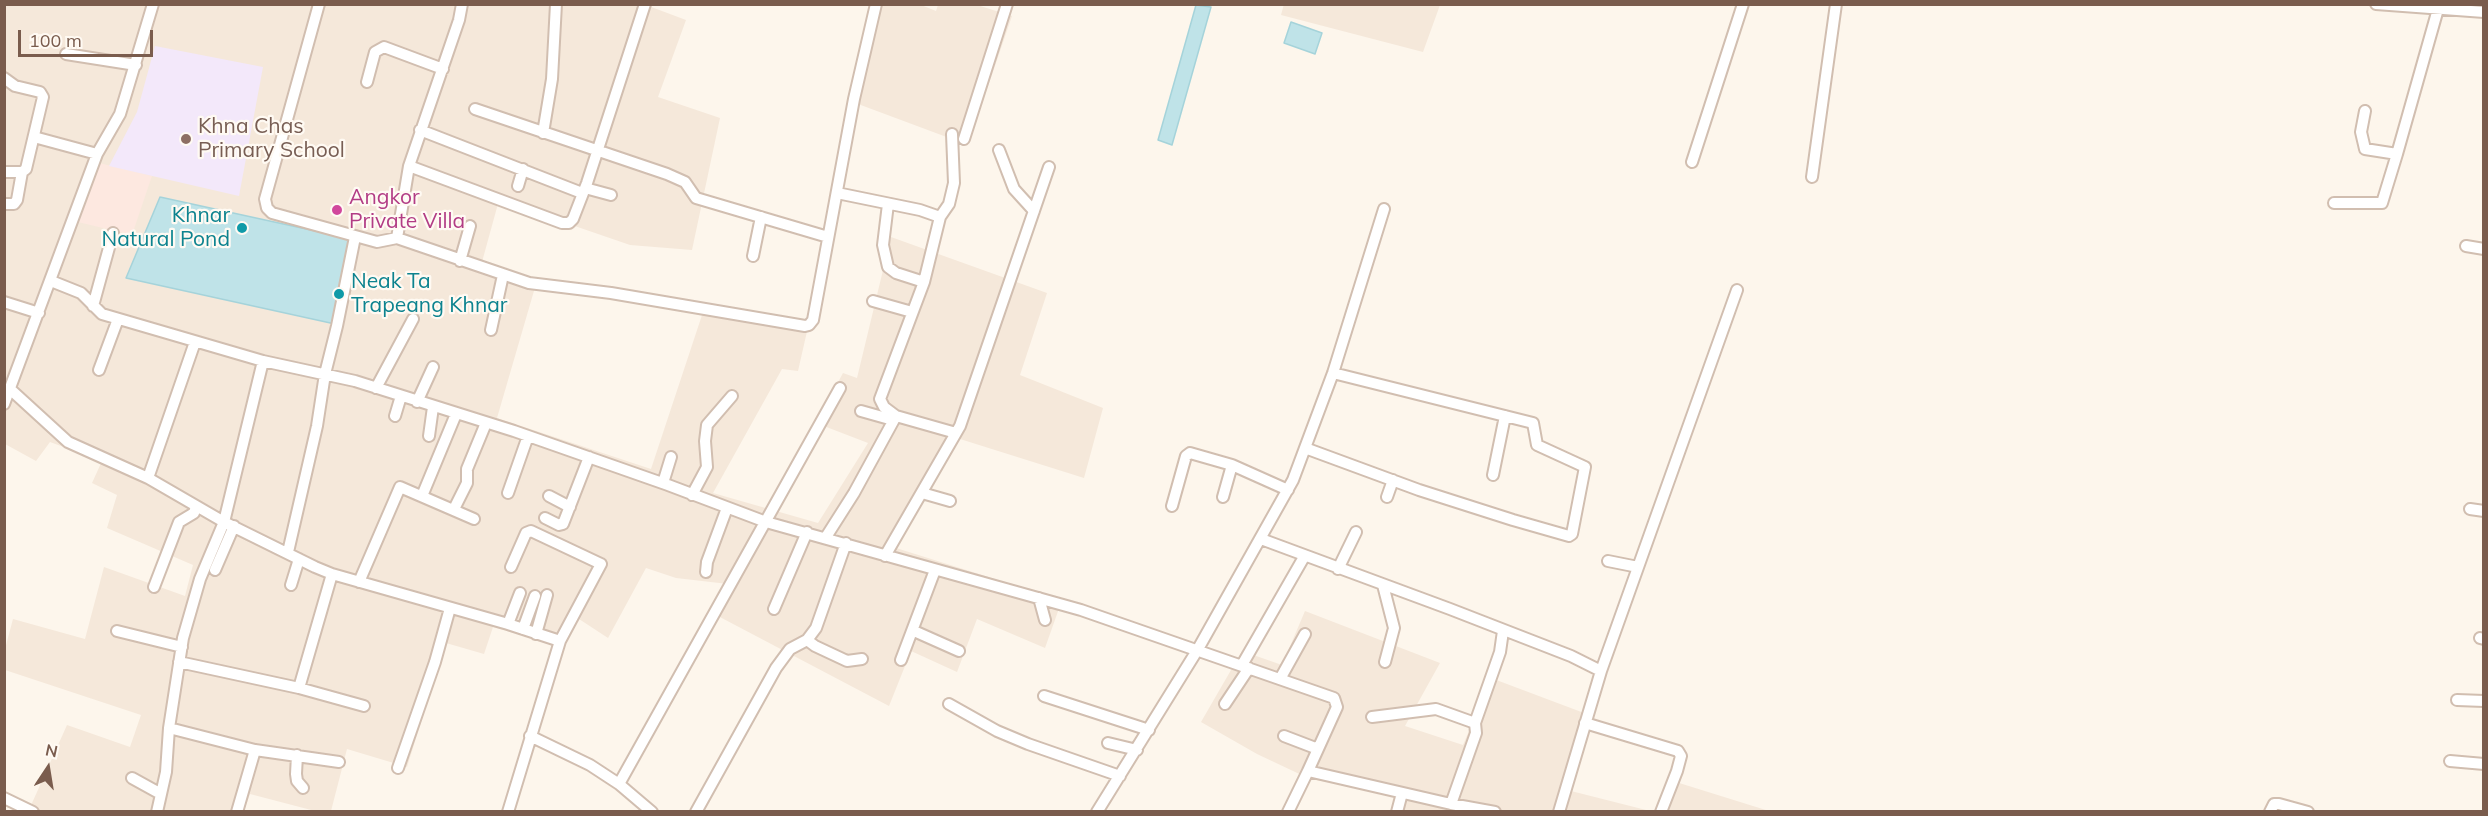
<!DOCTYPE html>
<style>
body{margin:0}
#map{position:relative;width:2488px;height:816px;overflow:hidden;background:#fdf6ec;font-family:Mulish,sans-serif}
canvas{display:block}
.frame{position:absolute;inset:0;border:6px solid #7a5c4d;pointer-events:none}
.north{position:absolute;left:18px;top:738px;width:60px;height:60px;-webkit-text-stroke:4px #fffaf3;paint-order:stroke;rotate:12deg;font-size:16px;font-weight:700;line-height:24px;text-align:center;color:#7a5c4d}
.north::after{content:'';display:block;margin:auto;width:21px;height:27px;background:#7a5c4d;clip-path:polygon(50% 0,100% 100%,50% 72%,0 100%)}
.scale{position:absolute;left:18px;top:30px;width:135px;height:27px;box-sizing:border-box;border:3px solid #7a5c4d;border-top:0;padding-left:8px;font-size:18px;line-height:21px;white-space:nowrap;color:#7a5c4d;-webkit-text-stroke:4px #fffaf3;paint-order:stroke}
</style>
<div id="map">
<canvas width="2488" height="816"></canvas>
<div class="frame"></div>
<div class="north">N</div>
<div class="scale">100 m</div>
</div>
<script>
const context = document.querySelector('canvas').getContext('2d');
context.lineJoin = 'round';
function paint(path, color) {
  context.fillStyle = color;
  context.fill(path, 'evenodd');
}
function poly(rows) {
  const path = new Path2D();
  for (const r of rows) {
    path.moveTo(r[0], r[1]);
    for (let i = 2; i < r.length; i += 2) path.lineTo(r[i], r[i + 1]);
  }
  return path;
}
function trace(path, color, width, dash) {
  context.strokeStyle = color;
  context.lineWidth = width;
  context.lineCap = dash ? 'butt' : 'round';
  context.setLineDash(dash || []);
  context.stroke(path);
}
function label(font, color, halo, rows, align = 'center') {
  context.font = font + ' Mulish,sans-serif';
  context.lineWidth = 4.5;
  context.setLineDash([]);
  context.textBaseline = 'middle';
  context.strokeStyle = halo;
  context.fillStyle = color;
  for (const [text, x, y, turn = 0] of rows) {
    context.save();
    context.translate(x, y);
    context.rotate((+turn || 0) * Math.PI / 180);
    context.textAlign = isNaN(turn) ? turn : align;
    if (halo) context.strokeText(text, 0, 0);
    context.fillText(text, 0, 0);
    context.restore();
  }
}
paint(poly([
 [1284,4,1440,4,1440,5,1423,52,1281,15],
 [5,5,646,5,686,20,658,97,720,118,692,250,630,245,499,200,482,262,536,284,497,418,651,469,704,309,808,327,798,371,782,369,713,493,818,523,868,443,816,423,843,373,857,378,891,237,1047,293,1020,375,1103,408,1084,478,960,439,896,548,1062,600,1045,648,977,619,957,672,911,651,889,706,716,615,728,584,676,578,646,568,608,638,579,619,562,647,493,627,484,654,446,643,407,767,347,749,331,811,315,811,250,794,244,811,28,812,67,725,130,747,141,715,5,670,5,649,13,619,85,639,104,567,185,596,193,565,107,528,117,495,92,483,102,461,50,442,36,461,5,444],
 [872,5,921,5,936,11,938,5,977,5,1012,16,968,145,850,101],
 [1305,611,1440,663,1405,726,1463,745,1491,678,1592,716,1571,791,1650,811,1490,812,1453,803,1449,811,1400,811,1405,796,1310,779,1257,754,1201,722,1242,651,1282,665],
 [1676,782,1769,811,1667,812]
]), '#f5e8da');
paint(poly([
 [99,163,152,176,132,235,78,222]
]), '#fde8e0');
paint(poly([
 [155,46,263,67,239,196,109,166,137,112]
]), '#f3e8fa');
const water = poly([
 [1196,5,1211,7,1172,145,1158,140,1196,5],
 [1291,22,1322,33,1315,54,1284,43,1291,22],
 [160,197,352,239,335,324,126,278,160,197]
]);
paint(water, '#bfe3e8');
trace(water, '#a5d3da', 1.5);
const minor = poly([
 [319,4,265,199,267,208,272,213,377,242,397,238,529,283,611,293,805,326,809,325,813,320,854,99,876,4],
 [2376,4,2484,12],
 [66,54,136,65],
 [4,78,15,86,40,92,43,97,26,169,22,172,4,172],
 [367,82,375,52,384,47,443,69],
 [475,109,667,174,685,182,696,198,828,237],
 [2365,111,2361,132,2365,149,2397,154,2438,9],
 [420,130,582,193],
 [543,133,552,79,556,4],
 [34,137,97,154],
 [964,139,1007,4],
 [999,150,1014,189,1034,211],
 [1692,162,1743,4],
 [409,166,562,223,569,223,573,219,587,183,645,4],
 [1812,177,1836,4],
 [518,186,523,169],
 [585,188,611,195],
 [837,193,920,210,940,217,924,282,880,399,884,407,896,416,956,433],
 [2334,203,2382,203,2397,154],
 [4,204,14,204,17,200,22,172],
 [888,204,883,245,888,267,896,273,924,282],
 [940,217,949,204,954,183,952,134],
 [397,238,409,166,459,20,462,4],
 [2466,246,2484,249],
 [753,256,761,217],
 [460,261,470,226],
 [51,281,81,293,102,314,263,361,355,381,514,431,668,485,766,522,1081,610,1334,698,1337,707,1308,771,1451,804,1495,812],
 [873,301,912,312],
 [4,302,39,313],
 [93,306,113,233],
 [491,330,503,275],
 [99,370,118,319],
 [376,388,413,319],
 [10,389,68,442,148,478,224,522,315,567,332,574,508,624,560,641],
 [417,402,433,367],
 [4,404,97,154,120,114,153,4],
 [861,411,893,420],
 [395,416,401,396],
 [429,436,433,407],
 [1305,448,1419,490,1513,520,1569,536,1572,534,1585,467,1537,445,1533,423,1333,373],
 [1493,475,1505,416],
 [148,478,195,342],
 [663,483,671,457],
 [508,493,528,436],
 [922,493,950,501],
 [692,495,707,467,705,441,707,425,732,396],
 [422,496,456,414],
 [549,496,570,507],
 [1223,497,1232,465],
 [1387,497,1393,480],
 [1172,506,1186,456,1190,453,1232,465,1288,490],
 [454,509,467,483,467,469,486,423],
 [2470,509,2484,511],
 [545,518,559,525,563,524,589,457],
 [826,537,854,493,896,416],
 [1261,539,1450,609,1571,656,1601,671],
 [288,552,317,426,325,374,337,326,355,237],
 [885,556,960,426,1049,167],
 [1608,561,1638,567],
 [1338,569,1356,532],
 [215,570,234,526],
 [706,572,707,562,727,508],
 [359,582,400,487,474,519],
 [291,585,299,559],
 [1383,585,1394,628,1385,662],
 [154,587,179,522,194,513,196,506],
 [1039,598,1045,620],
 [774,609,807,532],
 [508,624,520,593],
 [523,629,535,596],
 [117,631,182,647],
 [914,631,959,651],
 [536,634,547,595],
 [2480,638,2484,639],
 [807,640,815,646,847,661,862,659],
 [901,660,935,570],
 [179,662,299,688,364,706],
 [1242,665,1304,557],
 [1280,679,1305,634],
 [299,688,332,574],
 [1044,696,1149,730],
 [2457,700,2484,701],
 [949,704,997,731,1028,744,1120,776],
 [1225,704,1249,668],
 [1372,717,1436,709,1475,723],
 [1585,723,1678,751,1681,756,1677,771,1661,812],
 [169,728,255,750,339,762],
 [530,736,590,765,619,784,652,812],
 [1284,736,1318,749],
 [1108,743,1137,750],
 [297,755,296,774,297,781,303,788],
 [2450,761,2484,764],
 [398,768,435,662,450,608],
 [132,778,161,794],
 [619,784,840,388],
 [4,798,33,812],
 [1451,804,1476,733,1475,723,1500,652,1503,631],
 [157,812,166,772,169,728,183,638,200,579,224,522,263,361],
 [237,812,255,750],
 [508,812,560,641,601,564,531,531,526,533,511,567],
 [696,812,776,668,790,649,807,640,816,628,846,543],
 [1097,812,1198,649,1293,480,1333,373,1384,209],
 [1288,812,1308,771],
 [1397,812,1402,793],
 [1559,812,1601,671,1737,290],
 [2270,812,2274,804,2279,804,2308,812]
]);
trace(minor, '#d1beb0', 14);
trace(minor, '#fff', 10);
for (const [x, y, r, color] of [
 [186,139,6,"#8d6e63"],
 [337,210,6,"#d1479c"],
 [242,228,6,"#0f9aa8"],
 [339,294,6,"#0f9aa8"]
]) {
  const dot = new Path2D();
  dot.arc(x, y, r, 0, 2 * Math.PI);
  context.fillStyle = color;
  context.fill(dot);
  trace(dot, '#fffaf3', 2);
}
label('21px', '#785e54', '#fffaf3', [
 ["Khna Chas",198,127],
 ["Primary School",198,151]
], 'left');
label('21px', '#b23c85', '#fffaf3', [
 ["Angkor",349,198],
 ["Private Villa",349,222]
], 'left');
label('21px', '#0d838f', '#fffaf3', [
 ["Khnar",230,216],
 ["Natural Pond",230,240],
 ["Neak Ta",351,282,"left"],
 ["Trapeang Khnar",351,306,"left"]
], 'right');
</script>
